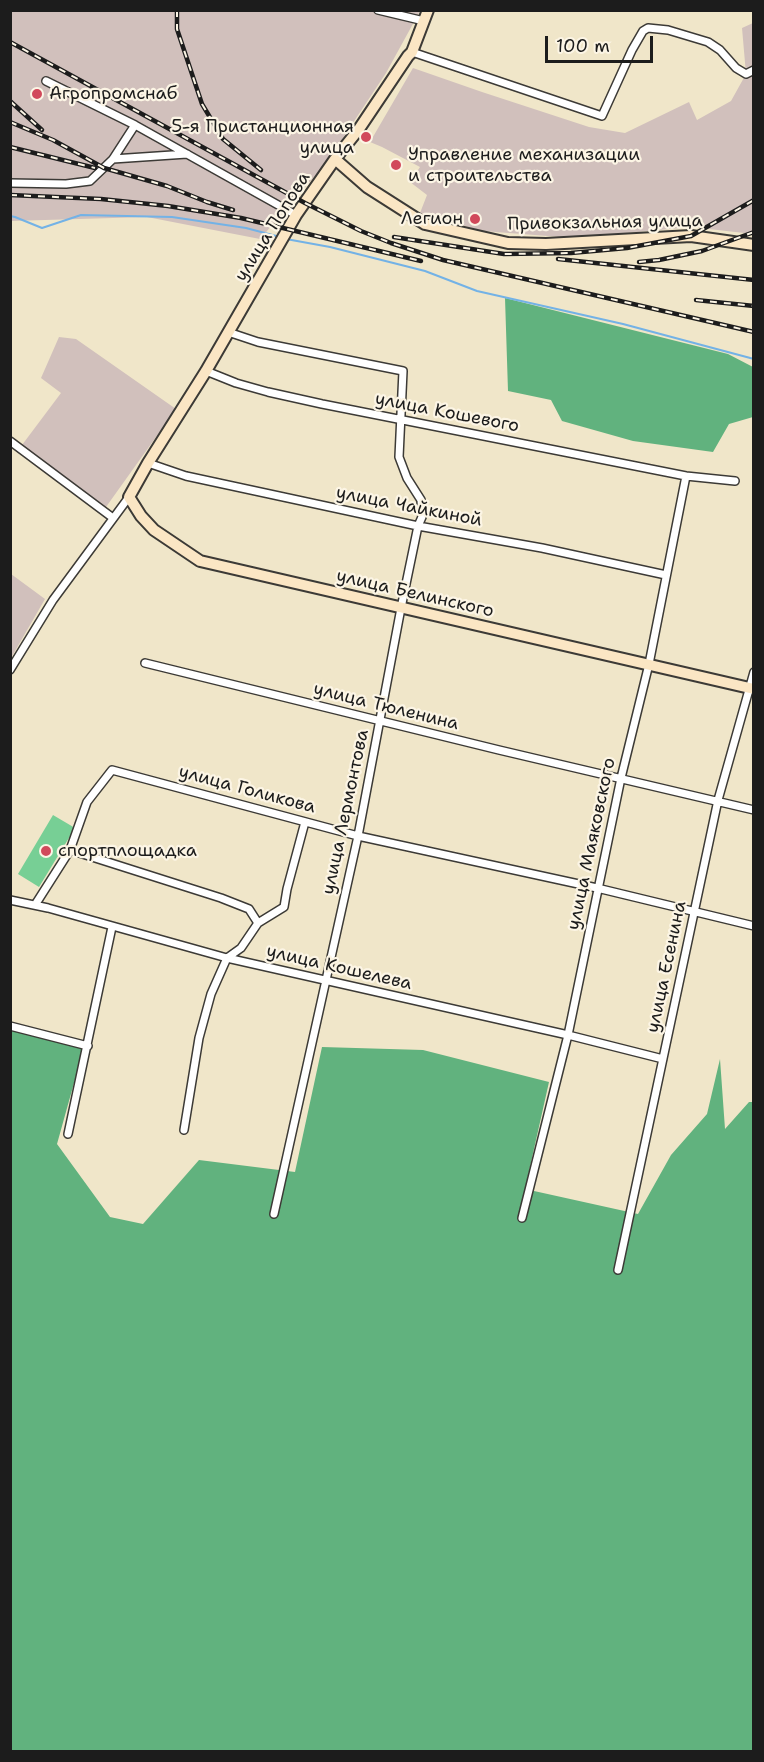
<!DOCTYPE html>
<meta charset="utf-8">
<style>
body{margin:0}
#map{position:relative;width:764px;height:1762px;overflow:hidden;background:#f0e6c9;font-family:"Shantell Sans",sans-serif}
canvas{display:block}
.frame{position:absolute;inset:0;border:12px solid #1c1c1c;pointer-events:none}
.scale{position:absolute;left:545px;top:36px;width:108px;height:27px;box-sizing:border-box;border:3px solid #1c1c1c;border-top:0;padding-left:8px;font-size:18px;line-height:21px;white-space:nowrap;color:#1c1c1c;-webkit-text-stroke:4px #fcf5e5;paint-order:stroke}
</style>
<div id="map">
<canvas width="764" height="1762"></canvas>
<div class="frame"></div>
<div class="scale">100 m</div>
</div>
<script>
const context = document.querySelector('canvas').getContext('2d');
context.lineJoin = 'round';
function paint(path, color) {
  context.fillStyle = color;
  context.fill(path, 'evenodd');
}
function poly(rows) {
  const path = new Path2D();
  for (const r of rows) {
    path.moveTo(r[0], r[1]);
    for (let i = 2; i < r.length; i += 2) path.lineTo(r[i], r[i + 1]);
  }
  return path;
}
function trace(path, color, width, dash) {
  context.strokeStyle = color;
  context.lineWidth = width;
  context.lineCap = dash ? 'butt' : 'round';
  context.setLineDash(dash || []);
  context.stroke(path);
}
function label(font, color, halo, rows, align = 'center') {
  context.font = font + ' "Shantell Sans",sans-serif';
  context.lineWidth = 4.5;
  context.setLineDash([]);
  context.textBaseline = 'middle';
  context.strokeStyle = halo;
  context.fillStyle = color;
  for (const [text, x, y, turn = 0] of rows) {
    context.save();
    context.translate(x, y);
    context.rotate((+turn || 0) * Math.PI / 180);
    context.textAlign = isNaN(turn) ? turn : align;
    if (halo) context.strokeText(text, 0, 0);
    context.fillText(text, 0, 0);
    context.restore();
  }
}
paint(poly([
 [10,11,420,11,386,73,327,162,260,239,147,217,11,221],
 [753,23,753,234,691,227,574,238,483,231,420,213,427,195,410,182,420,167,382,147,370,142,413,68,482,92,589,127,625,133,689,102,697,120,731,101,746,74,742,28],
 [59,337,76,339,176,409,106,507,22,445,61,393,41,378],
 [11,574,45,599,11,658]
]), '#d1c0bc');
paint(poly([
 [53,815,75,828,39,887,18,874]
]), '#77cf95');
paint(poly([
 [505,298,728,354,753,367,753,417,729,424,713,452,633,441,562,421,551,400,508,391],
 [11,1029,84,1047,57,1144,110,1217,143,1224,199,1160,295,1172,322,1047,423,1050,549,1082,525,1189,638,1214,671,1155,707,1114,720,1059,725,1129,749,1102,754,1102,753,1751,11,1752]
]), '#61b27e');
trace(poly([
 [10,216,15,217,42,228,81,215,172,217,246,228,280,237],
 [286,239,330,247,425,271,477,291,623,324,754,359]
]), '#73b2e6', 2);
const street = poly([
 [378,10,424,21],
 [412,52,602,116,632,50,643,31,648,28,668,30,708,42,720,50,736,68,746,74,754,70],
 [46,81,135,125,296,215],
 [113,159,187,154],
 [10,183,66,184,90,181,113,159,135,125],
 [228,332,258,342,403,371,399,457,407,478,421,500,422,517,418,526,401,608,358,836,274,1214],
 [206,371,236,383,268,392,322,404,686,476,735,481],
 [10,441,113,518],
 [148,463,186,476,418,526,542,548,666,575],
 [145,663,499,750,754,810],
 [10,670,53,600,129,497],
 [70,850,221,898,249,909,258,923],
 [10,900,48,908,227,958,568,1035,663,1059],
 [35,905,70,850,87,802,112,770,358,836,597,888,754,926],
 [10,1026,88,1046],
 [184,1130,199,1038,211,994,227,958,241,948,258,923,284,907,287,889,305,822],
 [68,1134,112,927],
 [522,1218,568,1035,621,778,649,664,686,476],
 [618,1270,718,800,754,672]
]);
const secondary = poly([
 [428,10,412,52,408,56,359,129,335,159,296,215,206,371,148,463,129,497,141,516,154,530,200,561,754,689],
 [335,159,367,187,425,224,508,243,546,244,691,236,754,245]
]);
trace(street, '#3c3a36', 10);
trace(secondary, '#3c3a36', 14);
trace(street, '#fff', 7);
trace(secondary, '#fbe6c4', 10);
const rail = poly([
 [177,10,177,29,202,104,223,139,261,170],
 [10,42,305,203,361,231,391,243,443,260,754,332],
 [10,101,42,130],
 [10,122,53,140,104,168,167,186,207,202,233,210],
 [10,147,95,168],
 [10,195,101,199,168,206,241,218,421,261],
 [394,237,504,254,571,253,627,248,691,236,754,200],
 [558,259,754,280],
 [639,262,659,260,702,251,754,232],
 [696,300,754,306]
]);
trace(rail, '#1c1c1c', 4.5);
trace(rail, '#fcf5e5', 2, [7]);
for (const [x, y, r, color] of [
 [37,94,6,"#d1495b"],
 [366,137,6,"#d1495b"],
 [396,165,6,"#d1495b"],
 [475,219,6,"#d1495b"],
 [46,851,6,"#d1495b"]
]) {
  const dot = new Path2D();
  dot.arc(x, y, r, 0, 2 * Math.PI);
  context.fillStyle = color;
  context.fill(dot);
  trace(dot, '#fcf5e5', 2);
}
label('18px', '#1c1c1c', '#fcf5e5', [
 ["Агропромснаб",49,94],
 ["5-я Пристанционная",354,127,"right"],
 ["улица",354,148,"right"],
 ["Управление механизации",408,155],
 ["и строительства",408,176],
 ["Легион",463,219,"right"],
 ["спортплощадка",58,851]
], 'left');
label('18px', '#1c1c1c', '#fcf5e5', [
 ["Привокзальная улица",605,223,-1],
 ["улица Попова",273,227,-58],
 ["улица Кошевого",447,413,11],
 ["улица Чайкиной",409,507,11],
 ["улица Белинского",415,594,13],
 ["улица Тюленина",386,707,14],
 ["улица Голикова",247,790,15],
 ["улица Лермонтова",346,812,-78],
 ["улица Маяковского",592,844,-78],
 ["улица Есенина",667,967,-78],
 ["улица Кошелева",339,968,13]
]);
</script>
